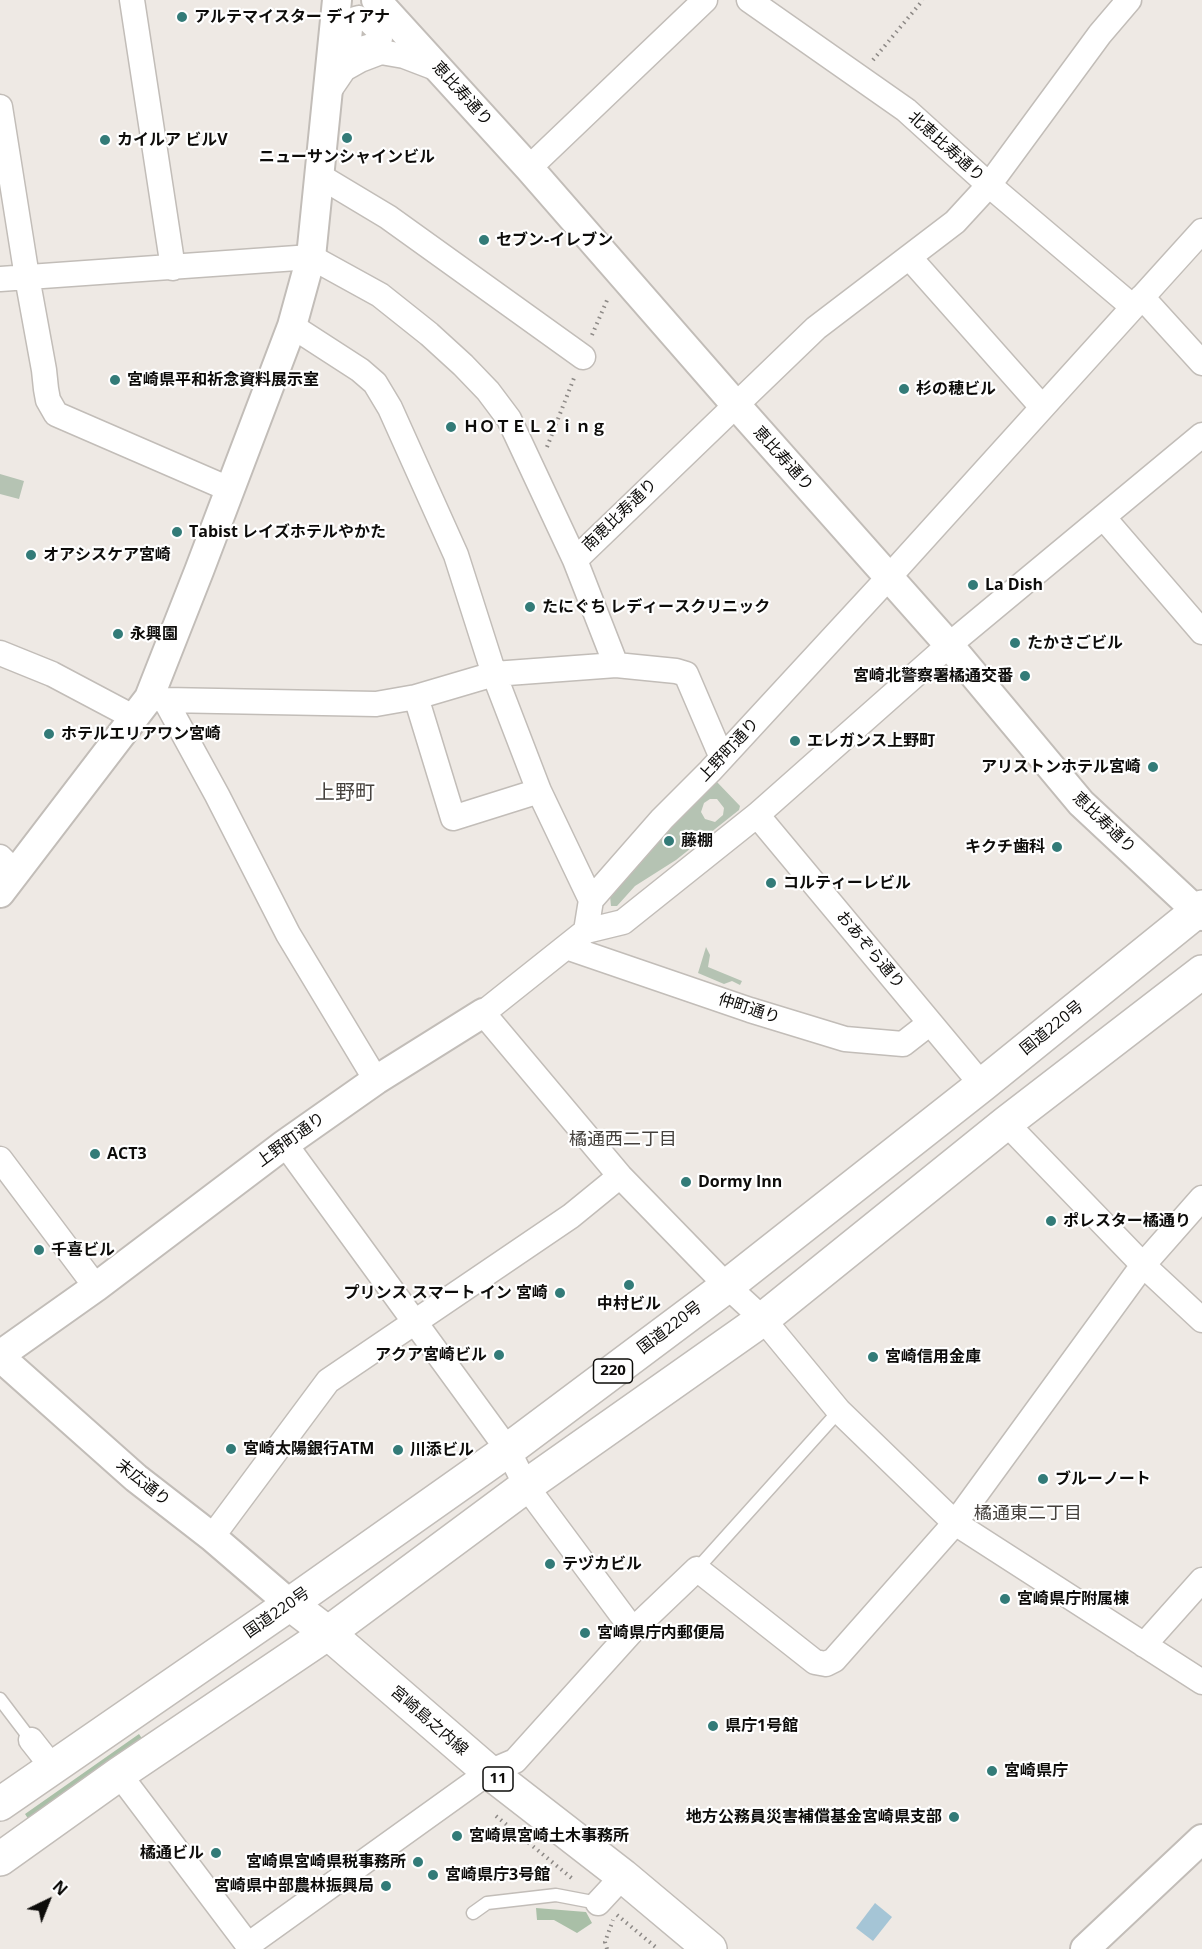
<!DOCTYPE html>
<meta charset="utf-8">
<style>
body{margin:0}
#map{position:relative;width:1202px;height:1949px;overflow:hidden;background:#eee9e4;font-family:"Open Sans",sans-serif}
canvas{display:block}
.north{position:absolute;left:18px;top:1871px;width:60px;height:60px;-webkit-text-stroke:4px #fff;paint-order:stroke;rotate:43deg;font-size:16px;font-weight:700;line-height:24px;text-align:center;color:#0d0c0a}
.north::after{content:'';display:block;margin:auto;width:21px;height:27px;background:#0d0c0a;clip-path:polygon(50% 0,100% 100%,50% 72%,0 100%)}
</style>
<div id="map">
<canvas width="1202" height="1949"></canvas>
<div class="north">N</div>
</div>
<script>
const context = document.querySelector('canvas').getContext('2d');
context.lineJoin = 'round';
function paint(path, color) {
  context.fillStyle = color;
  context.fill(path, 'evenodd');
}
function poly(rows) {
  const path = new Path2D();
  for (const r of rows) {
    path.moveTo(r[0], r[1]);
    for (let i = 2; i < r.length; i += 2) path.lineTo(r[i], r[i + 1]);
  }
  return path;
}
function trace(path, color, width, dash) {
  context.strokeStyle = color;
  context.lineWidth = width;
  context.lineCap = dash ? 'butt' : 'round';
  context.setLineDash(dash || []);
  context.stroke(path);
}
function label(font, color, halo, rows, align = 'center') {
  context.font = font + ' "Open Sans","Noto Sans JP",sans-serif';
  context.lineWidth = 4.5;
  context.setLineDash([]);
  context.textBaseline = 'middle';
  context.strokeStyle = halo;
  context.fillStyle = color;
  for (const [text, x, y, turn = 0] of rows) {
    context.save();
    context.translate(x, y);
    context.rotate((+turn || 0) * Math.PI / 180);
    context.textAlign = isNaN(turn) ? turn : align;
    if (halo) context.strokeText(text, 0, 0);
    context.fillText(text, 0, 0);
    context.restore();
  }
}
paint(poly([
 [0,474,24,481,19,499,0,494],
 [714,781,717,782,740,806,739,810,676,860,635,886,617,906,611,906,610,896,646,857,654,845],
 [710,799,717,799,724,808,723,815,715,822,705,819,701,812,704,803],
 [706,947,710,955,708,967,742,981,740,985,732,981,724,984,698,973]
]), '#b5c3b3');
paint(poly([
 [139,1734,143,1740,29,1820,25,1814],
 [536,1908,586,1912,592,1923,577,1933,554,1920,537,1920]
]), '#a9bfa7');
paint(poly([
 [875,1903,892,1917,873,1941,856,1928]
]), '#a5c5d6');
const service = poly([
 [697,1569,839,1411],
 [0,1699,31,1740],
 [473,1913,487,1903,556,1895,598,1903]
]);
const pedestrian = poly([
 [359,15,383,39,351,49,354,19,355,16,359,15]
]);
const minor = poly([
 [132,0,173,268],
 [749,0,906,110,989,185,1133,307],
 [327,94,344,69,360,60,381,52,404,56,438,69],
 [0,107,27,277,44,370,46,389,48,400,56,414,229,489],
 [529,168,705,0],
 [318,175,388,217,583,357],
 [1202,231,889,577,710,771,662,819,591,900,586,931,483,1013,620,1176,727,1286,763,1319,839,1411,955,1523,1202,1682],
 [909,257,1042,407],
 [0,279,311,257,380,295,429,334,463,365,488,391,509,419,575,560,616,665],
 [1142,297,1202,363],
 [292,326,360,370,375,383,390,408,456,555,494,674,539,791,591,900],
 [1103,517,1202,632],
 [575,560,816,328,955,222,989,185,1100,34,1129,0],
 [0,653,52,674,135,718],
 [416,697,453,818,539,791],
 [149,698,165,700,376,704,416,697,494,674,616,665,676,671,686,674,722,758],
 [165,700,217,795,288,934,376,1080],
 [757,815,982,1085],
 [0,857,15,872],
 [586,931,623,922,757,815,949,645,1202,435],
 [566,947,750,1010,845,1039,903,1044,930,1023],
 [1006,1123,1143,1265,1202,1320],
 [285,1144,508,1450,526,1486,633,1630],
 [0,1159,96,1287],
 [212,1537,328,1381,571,1216,620,1176],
 [1144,1645,1202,1580],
 [31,1740,53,1768],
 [119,1774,251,1949],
 [598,1903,623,1876],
 [248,1945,489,1772,515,1761,633,1630,697,1569,815,1662,826,1664,834,1660,955,1523,1143,1265,1202,1198]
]);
const tertiary = poly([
 [376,0,529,168,735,404,949,645,1081,803,1202,916],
 [0,893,149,698,199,571,292,326,311,257,337,0],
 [0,1355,96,1287,285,1144,376,1080,483,1013],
 [0,1357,136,1478,212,1537,290,1604],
 [1085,1949,1202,1839]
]);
const primary = poly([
 [290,1604,328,1633,489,1772,623,1876,710,1949]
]);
const trunk = poly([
 [0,1804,290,1604,508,1450,727,1286,982,1085,1202,907],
 [0,1859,119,1774,328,1633,526,1486,763,1319,1006,1123,1202,972]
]);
trace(service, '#c2bdb8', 15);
trace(pedestrian, '#c2bdb8', 21);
trace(minor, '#c2bdb8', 27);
trace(tertiary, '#c2bdb8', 32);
trace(primary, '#c2bdb8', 36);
trace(trunk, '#c2bdb8', 36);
trace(poly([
 [873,60,923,0],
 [592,335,608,298],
 [547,447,574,378],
 [496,1816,574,1880],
 [617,1915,658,1949],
 [607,1949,605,1942,613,1920]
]), '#8d8986', 4, [1.5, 4.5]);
trace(service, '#fff', 12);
trace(pedestrian, '#fff', 18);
trace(minor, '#fff', 24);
trace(tertiary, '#fff', 28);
trace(primary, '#fff', 33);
trace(trunk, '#fff', 33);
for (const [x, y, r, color] of [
 [182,17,6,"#337b78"],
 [347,138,6,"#337b78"],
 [105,140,6,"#337b78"],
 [484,240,6,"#337b78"],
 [115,380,6,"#337b78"],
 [904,389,6,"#337b78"],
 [451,427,6,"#337b78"],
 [177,532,6,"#337b78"],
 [31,555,6,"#337b78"],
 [973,585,6,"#337b78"],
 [530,607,6,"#337b78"],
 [118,634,6,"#337b78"],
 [1015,643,6,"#337b78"],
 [1025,676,6,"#337b78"],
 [49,734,6,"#337b78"],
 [795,741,6,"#337b78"],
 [1153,767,6,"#337b78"],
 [669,841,6,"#337b78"],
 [1057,847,6,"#337b78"],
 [771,883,6,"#337b78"],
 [95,1154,6,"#337b78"],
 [686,1182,6,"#337b78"],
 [1051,1221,6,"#337b78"],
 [39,1250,6,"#337b78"],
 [629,1285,6,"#337b78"],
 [560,1293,6,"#337b78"],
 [499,1355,6,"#337b78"],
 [873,1357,6,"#337b78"],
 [231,1449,6,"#337b78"],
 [398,1450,6,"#337b78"],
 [1043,1479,6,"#337b78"],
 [550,1564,6,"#337b78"],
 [1005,1599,6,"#337b78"],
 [585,1633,6,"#337b78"],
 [713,1726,6,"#337b78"],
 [992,1771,6,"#337b78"],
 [954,1817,6,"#337b78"],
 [457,1836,6,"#337b78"],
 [216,1853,6,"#337b78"],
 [418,1862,6,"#337b78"],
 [433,1875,6,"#337b78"],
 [386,1886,6,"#337b78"]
]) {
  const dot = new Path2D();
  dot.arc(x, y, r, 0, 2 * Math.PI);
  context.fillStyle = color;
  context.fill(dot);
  trace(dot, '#fff', 2);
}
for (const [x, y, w] of [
 [613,1371,39],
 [498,1779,30]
]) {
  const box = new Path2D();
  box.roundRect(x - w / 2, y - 12, w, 24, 4.5);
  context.fillStyle = '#fff';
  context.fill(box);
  trace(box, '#0d0c0a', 1.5);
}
label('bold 15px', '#0d0c0a', null, [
 ["220",613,1371],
 ["11",498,1779]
]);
label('bold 16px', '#0d0c0a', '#fff', [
 ["アルテマイスター ディアナ",194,17],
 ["カイルア ビルV",117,140],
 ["ニューサンシャインビル",347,157,"center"],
 ["セブン-イレブン",496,240],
 ["宮崎県平和祈念資料展示室",127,380],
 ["杉の穂ビル",916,389],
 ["ＨＯＴＥＬ２ｉｎｇ",463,427],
 ["Tabist レイズホテルやかた",189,532],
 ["オアシスケア宮崎",43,555],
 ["La Dish",985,585],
 ["たにぐち レディースクリニック",542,607],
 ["永興園",130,634],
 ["たかさごビル",1027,643],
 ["宮崎北警察署橘通交番",1013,676,"right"],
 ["ホテルエリアワン宮崎",61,734],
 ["エレガンス上野町",807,741],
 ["アリストンホテル宮崎",1141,767,"right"],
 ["藤棚",681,841],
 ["キクチ歯科",1045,847,"right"],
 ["コルティーレビル",783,883],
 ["ACT3",107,1154],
 ["Dormy Inn",698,1182],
 ["ポレスター橘通り",1063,1221],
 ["千喜ビル",51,1250],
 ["プリンス スマート イン 宮崎",548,1293,"right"],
 ["中村ビル",629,1304,"center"],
 ["アクア宮崎ビル",487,1355,"right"],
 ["宮崎信用金庫",885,1357],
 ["宮崎太陽銀行ATM",243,1449],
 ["川添ビル",410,1450],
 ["ブルーノート",1055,1479],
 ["テヅカビル",562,1564],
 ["宮崎県庁附属棟",1017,1599],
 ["宮崎県庁内郵便局",597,1633],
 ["県庁1号館",725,1726],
 ["宮崎県庁",1004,1771],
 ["地方公務員災害補償基金宮崎県支部",942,1817,"right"],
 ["宮崎県宮崎土木事務所",469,1836],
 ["橘通ビル",204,1853,"right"],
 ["宮崎県宮崎県税事務所",406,1862,"right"],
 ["宮崎県庁3号館",445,1875],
 ["宮崎県中部農林振興局",374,1886,"right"]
], 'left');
label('16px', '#0d0c0a', '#fff', [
 ["恵比寿通り",462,94,48],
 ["北恵比寿通り",946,147,42],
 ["恵比寿通り",783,459,48],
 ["南恵比寿通り",620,515,-44],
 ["上野町通り",729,750,-47],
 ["恵比寿通り",1104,823,44],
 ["おあぞら通り",870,950,50],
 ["仲町通り",749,1009,18],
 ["国道220号",1052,1028,-39],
 ["上野町通り",291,1140,-36],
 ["国道220号",670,1328,-37],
 ["末広通り",143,1483,39],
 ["国道220号",277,1613,-35],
 ["宮崎島之内線",429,1721,41]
]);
label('18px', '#45413d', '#fff', [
 ["橘通西二丁目",623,1140],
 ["橘通東二丁目",1028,1514]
]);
label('20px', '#45413d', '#fff', [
 ["上野町",345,793]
]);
</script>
